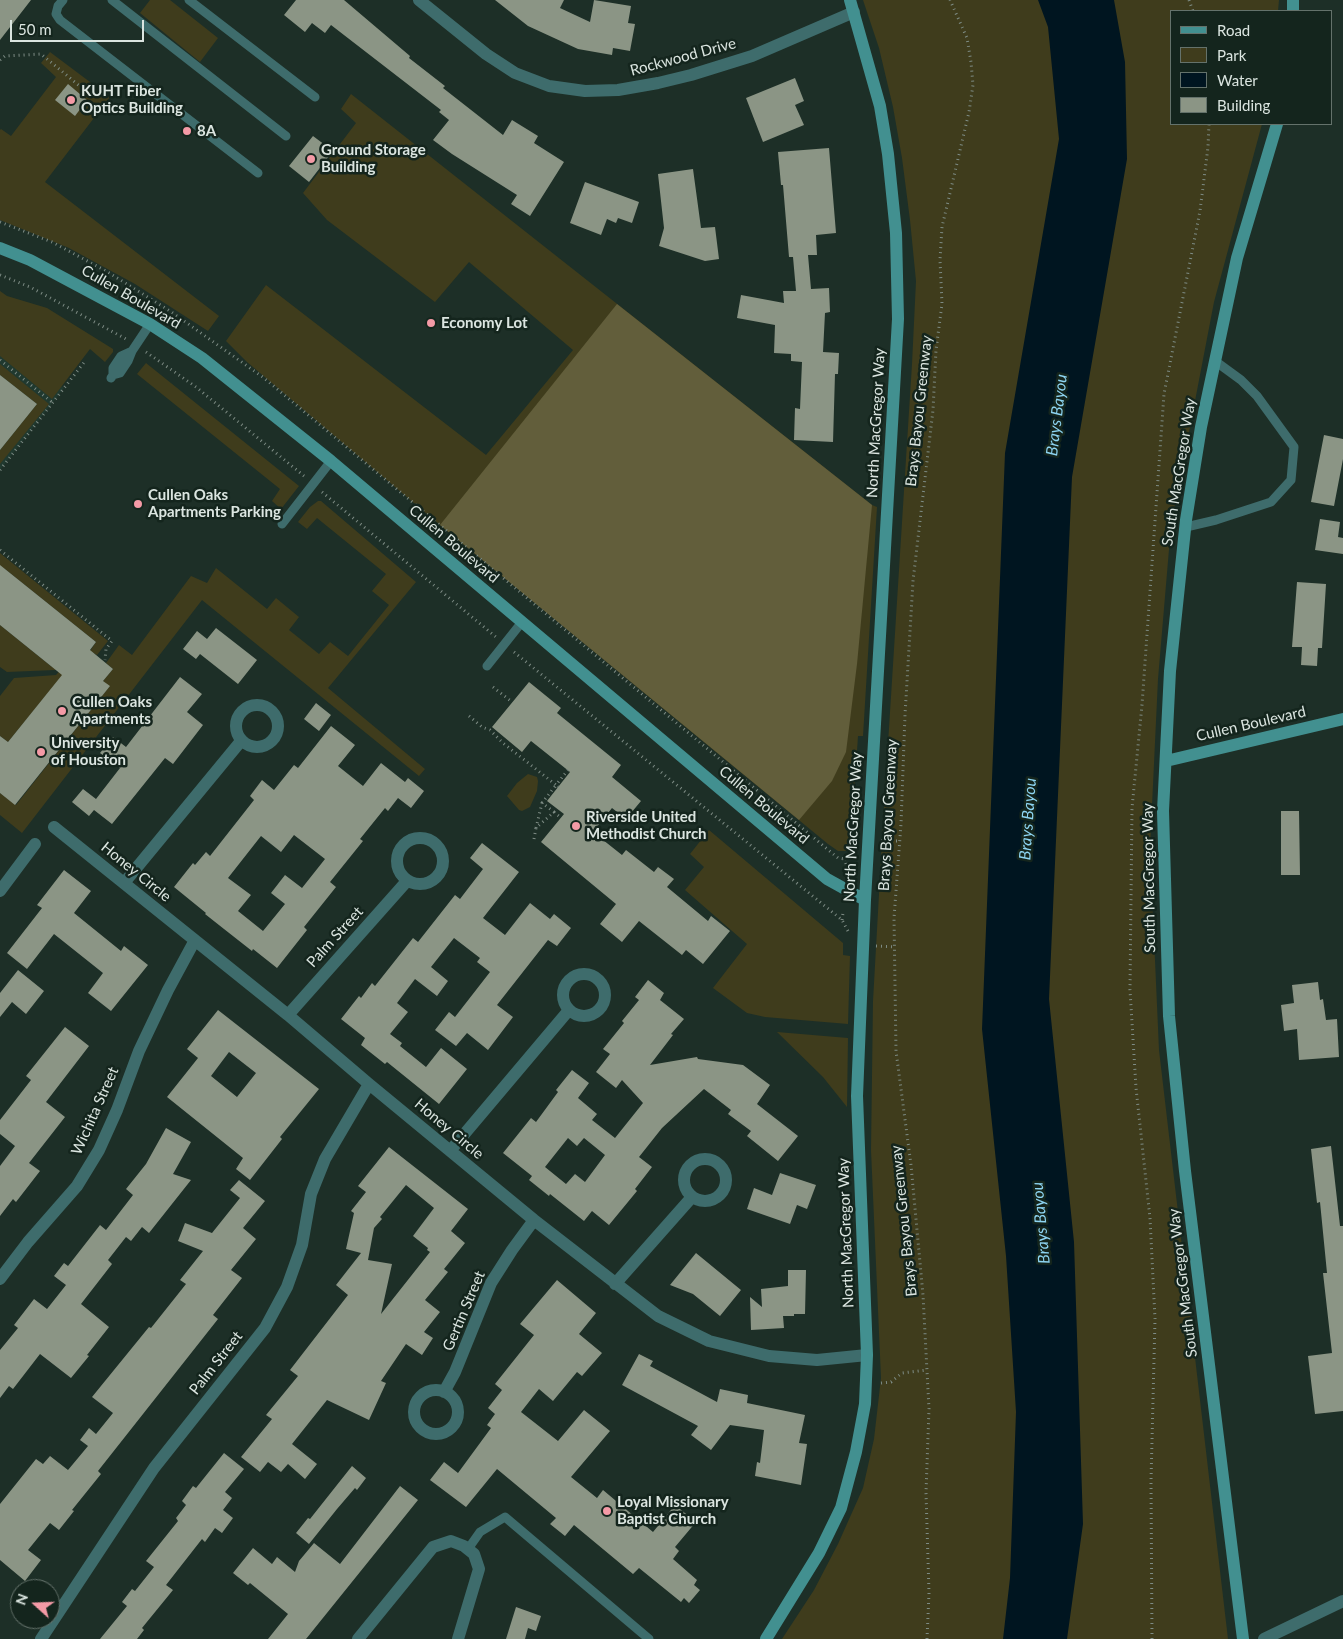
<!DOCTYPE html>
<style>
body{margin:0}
#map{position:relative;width:1343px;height:1639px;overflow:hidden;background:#1d2f27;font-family:Lato,sans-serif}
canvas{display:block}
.legend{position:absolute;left:1170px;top:10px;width:162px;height:115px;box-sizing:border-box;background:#14251d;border:1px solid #64726b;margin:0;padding:6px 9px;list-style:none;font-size:15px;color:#dbe5e0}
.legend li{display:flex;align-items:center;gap:10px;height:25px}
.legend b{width:25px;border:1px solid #64726b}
.north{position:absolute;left:10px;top:1579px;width:50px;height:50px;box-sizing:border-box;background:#14251d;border:1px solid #64726b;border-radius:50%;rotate:290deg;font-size:14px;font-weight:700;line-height:20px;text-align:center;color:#dbe5e0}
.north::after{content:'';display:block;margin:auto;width:18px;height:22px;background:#f49aa6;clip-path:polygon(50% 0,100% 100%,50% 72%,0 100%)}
.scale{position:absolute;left:10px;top:20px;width:134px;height:22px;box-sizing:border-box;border:2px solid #dbe5e0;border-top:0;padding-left:6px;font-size:15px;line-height:18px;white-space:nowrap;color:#dbe5e0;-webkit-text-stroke:4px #14251d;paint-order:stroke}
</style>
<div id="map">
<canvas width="1343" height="1639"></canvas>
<ul class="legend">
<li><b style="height:6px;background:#429090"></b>Road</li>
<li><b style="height:14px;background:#3f3c1c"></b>Park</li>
<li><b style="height:14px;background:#001520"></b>Water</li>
<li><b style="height:14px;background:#8b9585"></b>Building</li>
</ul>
<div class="north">N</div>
<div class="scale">50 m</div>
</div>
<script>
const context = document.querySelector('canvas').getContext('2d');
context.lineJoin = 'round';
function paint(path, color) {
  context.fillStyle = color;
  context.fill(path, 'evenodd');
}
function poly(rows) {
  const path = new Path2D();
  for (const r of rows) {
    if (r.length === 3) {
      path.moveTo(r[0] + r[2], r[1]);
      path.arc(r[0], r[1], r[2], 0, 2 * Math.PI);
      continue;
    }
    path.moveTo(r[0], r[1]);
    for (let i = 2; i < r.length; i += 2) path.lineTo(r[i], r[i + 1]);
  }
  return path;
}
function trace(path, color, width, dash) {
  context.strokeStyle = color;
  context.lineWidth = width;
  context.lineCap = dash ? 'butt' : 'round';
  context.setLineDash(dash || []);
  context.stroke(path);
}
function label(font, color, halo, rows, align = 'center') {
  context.font = font + ' Lato,sans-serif';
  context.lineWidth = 5;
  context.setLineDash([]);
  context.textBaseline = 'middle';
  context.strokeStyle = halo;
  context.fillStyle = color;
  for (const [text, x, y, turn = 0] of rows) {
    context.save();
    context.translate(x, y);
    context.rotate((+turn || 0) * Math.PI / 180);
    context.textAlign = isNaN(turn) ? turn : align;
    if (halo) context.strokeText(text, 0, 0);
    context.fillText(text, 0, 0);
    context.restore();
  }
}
paint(poly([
 [0,341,64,388,0,470]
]), '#20392f');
paint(poly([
 [150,0,170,0,218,38,200,62,140,13],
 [863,0,1279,0,1278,11,1172,11,1172,124,1262,124,1214,302,1171,526,1158,679,1150,848,1159,1050,1228,1639,782,1639,814,1590,838,1544,863,1488,874,1439,881,1378,871,1150,873,1001,883,823,912,364,916,281,910,220,902,158,893,107,879,48],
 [50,52,110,97,45,182,219,316,208,331,135,284,69,248,0,220,0,130,1,129,11,136,56,77,41,63],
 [351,94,872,505,877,507,863,736,858,736,851,843,846,851,838,851,828,844,440,525,247,362,226,341,266,285,486,455,573,350,469,262,435,302,327,220,303,193,356,123,341,109],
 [0,291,7,296,47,308,113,349,113,352,105,362,90,349,52,399,0,356],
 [146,363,299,486,281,509,272,501,280,489,137,374],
 [0,364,49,404,0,464,0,450,37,404,0,375],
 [318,501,321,501,416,582,328,688,425,769,419,776,202,600,22,833,0,815,0,793,16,805,109,687,103,681,113,669,106,663,119,645,132,655,191,576,207,583,216,568,267,609,276,598,299,617,289,630,319,654,330,642,348,656,389,605,372,591,386,574,317,518,307,529,298,522,310,507],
 [0,553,108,641,97,655,90,651,96,642,5,569,0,575],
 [0,625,52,667,65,657,55,670,7,672,0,667],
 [67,663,70,666,8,742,0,736,0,696,14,678,56,675],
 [528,774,537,777,538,781,537,791,530,807,522,811,519,810,507,796,517,783],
 [709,830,843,943,843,955,850,956,848,1024,765,1017,747,1013,713,988,747,944,685,890,704,867,690,854],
 [777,1032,848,1038,847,1107,823,1077]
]), '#3f3c1c');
paint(poly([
 [617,304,872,505,857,664,846,752,832,781,799,820,440,525]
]), '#625e3b');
paint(poly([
 [1038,0,1114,0,1125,62,1127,159,1072,477,1049,999,1074,1242,1083,1524,1067,1639,1003,1639,1010,1578,1016,1412,1006,1256,982,1029,1005,453,1059,139,1048,27]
]), '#001520');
paint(poly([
 [0,0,31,0,0,40],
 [296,0,344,0,410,56,409,58,445,86,443,88,503,135,512,120,538,136,534,143,564,162,530,216,511,204,517,195,452,154,433,140,449,120,439,112,441,110,331,25,325,33,312,23,305,32,284,15],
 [495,0,564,0,560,8,590,22,594,0,631,6,628,23,635,24,630,51,613,48,612,55,578,49,528,26],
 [795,78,804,101,795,105,804,125,763,142,746,98],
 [68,84,87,100,75,116,55,100],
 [313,136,333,151,309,182,289,166],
 [829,148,836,233,816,235,817,255,808,255,811,289,829,288,830,312,825,313,823,352,839,353,838,374,835,374,833,442,794,440,795,408,800,409,802,362,791,361,791,354,774,353,775,325,737,318,741,295,784,303,783,291,796,291,793,257,789,257,783,185,781,185,778,152],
 [693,169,701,228,715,227,719,259,705,261,659,246,664,228,658,174],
 [585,182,639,202,632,223,618,218,616,223,607,219,601,235,570,223],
 [0,375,37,404,0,450],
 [1324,435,1343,439,1343,459,1334,506,1311,502],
 [1320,519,1340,522,1338,537,1343,538,1343,554,1315,550],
 [0,565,96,642,90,650,113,669,103,681,110,686,15,805,0,793,0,736,8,742,62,675,0,625],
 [1297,582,1326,584,1322,648,1318,648,1317,666,1301,665,1302,647,1292,647],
 [216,628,257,660,238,684,200,654,196,659,183,649,197,631,207,639],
 [180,677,202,694,187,712,203,725,173,764,165,758,112,824,94,810,89,816,72,802,83,789,96,799,120,768,100,753,113,737,126,747],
 [529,682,561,708,557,713,621,765,612,777,641,801,626,819,612,808,593,832,622,855,626,850,654,872,658,867,674,879,667,887,708,921,711,916,730,931,703,964,686,950,682,955,639,921,622,942,600,924,616,904,541,842,564,814,547,801,570,772,531,741,522,752,492,727],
 [316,703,331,715,319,731,304,719],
 [331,726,355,745,338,766,363,786,381,763,405,782,408,778,424,791,411,808,398,798,388,811,385,808,360,839,363,841,330,882,336,887,304,927,307,930,277,968,253,949,252,951,224,929,205,914,206,913,174,887,193,863,195,865,206,852,210,856,254,800,250,796,262,780,274,790,294,765,298,768],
 [294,835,325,859,302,888,285,875,271,893,285,904,263,931,238,911,251,895,228,878,261,836,281,852],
 [1281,811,1299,811,1300,875,1281,875],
 [482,843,519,872,483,918,505,935,530,903,550,919,554,914,571,928,557,946,548,940,497,1005,513,1017,488,1050,467,1033,456,1046,435,1030,449,1012,455,1017,490,972,477,962,480,958,454,938,431,967,448,981,437,996,415,979,397,1003,408,1012,390,1034,402,1043,400,1046,426,1067,441,1048,467,1069,439,1104,387,1062,385,1064,361,1045,365,1038,341,1019,359,996,361,998,372,983,375,986,413,938,418,942,455,895,460,899,483,869,470,858],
 [64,870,91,891,74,913,121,951,124,946,148,965,111,1011,88,993,103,973,54,934,27,969,7,953,42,908,37,905],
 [18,970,44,991,26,1014,12,1002,0,1017,0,993],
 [648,980,664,993,660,1000,684,1019,671,1034,673,1035,650,1065,697,1057,698,1059,743,1065,770,1085,757,1104,798,1136,778,1161,747,1136,751,1131,728,1114,731,1110,704,1089,662,1128,639,1157,652,1167,635,1189,637,1191,609,1225,592,1211,584,1221,550,1194,549,1196,529,1180,532,1176,503,1153,531,1118,536,1122,558,1092,556,1090,572,1070,589,1083,578,1098,597,1114,592,1120,615,1138,643,1103,622,1080,616,1088,596,1072,610,1054,603,1049,624,1023,622,1021,639,1000,635,997],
 [568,1138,577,1146,584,1138,605,1155,585,1182,575,1174,566,1184,545,1167],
 [1318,982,1320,1000,1323,999,1326,1020,1337,1019,1339,1057,1299,1060,1297,1029,1284,1031,1281,1005,1294,1003,1292,985],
 [218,1010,319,1089,280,1137,282,1139,250,1180,236,1169,243,1158,167,1097,198,1058,187,1049],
 [229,1052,256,1073,237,1097,211,1076],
 [65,1027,89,1046,46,1102,65,1117,29,1163,40,1171,16,1202,13,1199,0,1216,0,1166,15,1146,0,1134,0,1120,31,1080,26,1076],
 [166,1128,191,1142,173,1174,191,1180,149,1233,142,1227,131,1241,126,1237,108,1260,112,1264,81,1304,109,1327,87,1355,89,1356,71,1378,40,1354,13,1389,9,1386,0,1398,0,1350,18,1328,14,1325,34,1299,47,1309,66,1285,54,1276,64,1263,68,1266,100,1225,106,1230,133,1195,126,1189,146,1164],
 [1331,1146,1340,1226,1343,1226,1343,1411,1315,1414,1308,1356,1332,1353,1323,1273,1327,1273,1320,1202,1317,1203,1311,1149],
 [389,1147,468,1209,451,1231,465,1243,444,1269,448,1272,425,1300,440,1312,424,1332,433,1338,422,1355,406,1344,381,1381,386,1383,369,1420,327,1400,292,1444,317,1464,305,1479,288,1464,281,1472,268,1462,260,1472,241,1457,272,1419,266,1415,298,1376,290,1370,348,1295,336,1285,361,1253,346,1249,354,1213,351,1211,366,1192,358,1186],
 [406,1185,434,1208,413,1236,428,1248,427,1250,430,1252,381,1314,392,1264,368,1260,374,1228,382,1219,380,1217],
 [780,1173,816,1185,807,1209,797,1205,790,1224,747,1209,754,1188,772,1195],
 [239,1180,265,1201,243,1228,256,1239,231,1270,242,1278,213,1315,218,1319,98,1471,101,1474,72,1510,74,1511,59,1530,50,1523,28,1550,41,1560,25,1581,0,1560,0,1504,36,1459,43,1464,50,1456,68,1470,88,1446,80,1440,89,1428,96,1434,113,1413,92,1397,149,1327,151,1328,186,1284,180,1280,203,1251,178,1241,185,1223,212,1233,240,1198,230,1190],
 [696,1253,741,1290,720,1316,693,1294,670,1285],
 [788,1270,806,1270,805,1314,794,1314,794,1316,783,1316,784,1328,751,1330,750,1297,762,1307,761,1289,788,1286],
 [557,1280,596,1313,579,1334,602,1353,582,1376,577,1372,553,1401,539,1389,521,1412,558,1441,584,1410,610,1431,571,1477,597,1498,603,1490,653,1532,675,1505,696,1522,675,1547,679,1551,673,1559,697,1580,694,1585,700,1590,689,1603,684,1598,681,1602,639,1568,633,1574,574,1525,565,1536,550,1524,556,1518,497,1469,466,1507,430,1480,444,1462,458,1473,491,1428,487,1425,495,1414,488,1408,502,1390,495,1384,534,1335,520,1324],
 [639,1354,653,1361,650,1366,717,1402,720,1389,748,1395,747,1403,805,1415,799,1443,807,1444,801,1485,755,1476,757,1462,760,1463,764,1430,730,1425,711,1450,691,1435,698,1426,622,1385],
 [224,1453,244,1469,225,1492,232,1498,223,1510,233,1518,222,1533,215,1528,205,1542,202,1539,166,1585,173,1590,142,1628,144,1630,137,1639,100,1639,127,1606,122,1602,132,1589,135,1591,154,1567,146,1561,178,1521,176,1518,186,1505,182,1501,193,1486,196,1488],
 [352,1466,366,1478,357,1490,355,1488,337,1509,309,1544,296,1533,308,1518,310,1519],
 [400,1486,418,1500,306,1639,268,1639,288,1614,250,1583,248,1585,233,1573,253,1548,272,1564,277,1557,295,1572,299,1561,314,1543,340,1564],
 [516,1607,541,1616,536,1631,528,1628,525,1639,506,1639]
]), '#8b9585');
trace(poly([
 [1189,0,1193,11],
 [0,60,5,56,41,54,82,88],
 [0,222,52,242,106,271,170,311,264,378,838,858,845,859],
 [0,275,30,287,126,339],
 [146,352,196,387,304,476],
 [0,360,53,403],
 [0,470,86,360],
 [322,492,496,637],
 [0,550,112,641,106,649,105,660],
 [514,652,842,920,848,931],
 [493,687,512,702],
 [469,716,482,727,490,730,503,743,556,785,568,770],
 [542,803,556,785,558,787],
 [554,812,561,818],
 [534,839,536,828,554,812,542,803,536,828],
 [881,841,900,841],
 [846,864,845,859,849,857,852,850],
 [842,920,843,913],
 [876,946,895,947],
 [881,1383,891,1382,902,1373,927,1370],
 [927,1639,929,1593,926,1493,929,1409,923,1295,911,1165,896,1051,894,918,901,824,905,715,913,581,933,410,936,350,942,304,940,260,942,227,969,112,973,85,971,62,967,38,950,0],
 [1152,1639,1151,1481,1155,1319,1150,1218,1136,1088,1130,990,1132,808,1142,705,1164,394,1200,211,1208,147,1209,124]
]), '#7e8c85', 3, [1, 4]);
trace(poly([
 [63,0,58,6,56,14,60,20,258,173],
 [112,0,286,136],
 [189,0,315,97],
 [113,375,120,373,128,361,132,351,150,324],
 [111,378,113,375,113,368,121,356,132,351],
 [282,524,331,461],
 [1186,527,1216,520,1271,502,1291,480,1294,447,1257,396,1241,380,1215,361],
 [487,666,522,622],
 [468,1549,480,1532,505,1517,649,1639]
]), '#3e6c6c', 9);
trace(poly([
 [419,0,486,54,515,73,549,86,585,91,618,90,658,83,691,75,752,56,854,12],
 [257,726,21],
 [54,827,288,1015,369,1084,534,1220,658,1316,709,1341,769,1356,817,1360,867,1355],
 [420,861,23],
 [124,883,241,741],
 [0,891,35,844],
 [584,995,21],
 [288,1015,407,881],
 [450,1151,569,1010],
 [705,1180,21],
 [0,1279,28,1242,77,1186,99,1150,117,1110,139,1051,168,990,195,940],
 [615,1284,692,1197],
 [436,1412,22],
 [444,1392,455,1372,491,1283,512,1250,534,1220],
 [41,1639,154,1468,265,1328,287,1287,302,1245,311,1194,325,1159,369,1084],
 [358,1639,433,1547,451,1541,464,1546,474,1554,479,1569,458,1639],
 [1264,1639,1343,1601]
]), '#3e6c6c', 12);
trace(poly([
 [1293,11,1293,0],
 [0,248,30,260,150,324,202,358,331,461,827,879,865,900],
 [1166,761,1343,719],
 [766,1639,819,1553,841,1508,856,1452,865,1404,867,1355,857,1096,865,900,898,319,896,233,888,154,880,106,850,0],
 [1243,1639,1185,1171,1169,1016,1163,811,1170,671,1186,520,1201,427,1237,258,1277,124]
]), '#429090', 12);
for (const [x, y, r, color] of [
 [71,100,5,"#f49aa6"],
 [187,131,5,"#f49aa6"],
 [311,159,5,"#f49aa6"],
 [431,323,5,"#f49aa6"],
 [138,504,5,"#f49aa6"],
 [62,711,5,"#f49aa6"],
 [41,752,5,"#f49aa6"],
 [576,826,5,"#f49aa6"],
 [607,1511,5,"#f49aa6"]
]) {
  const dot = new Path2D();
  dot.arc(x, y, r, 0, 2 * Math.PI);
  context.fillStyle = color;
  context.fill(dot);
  trace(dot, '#14251d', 2);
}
label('15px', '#dbe5e0', '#14251d', [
 ["Rockwood Drive",683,57,-15],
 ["Cullen Boulevard",131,297,30],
 ["Brays Bayou Greenway",919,411,-84],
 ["North MacGregor Way",876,423,-87],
 ["South MacGregor Way",1179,472,-81],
 ["Cullen Boulevard",454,544,40],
 ["Cullen Boulevard",1251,724,-13],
 ["Cullen Boulevard",764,805,40],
 ["Brays Bayou Greenway",888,815,-87],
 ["North MacGregor Way",853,827,-87],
 ["Honey Circle",136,872,39],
 ["South MacGregor Way",1149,878,-91],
 ["Palm Street",335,937,-48],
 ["Wichita Street",95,1111,-66],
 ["Honey Circle",449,1129,40],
 ["Brays Bayou Greenway",904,1221,-96],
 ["North MacGregor Way",846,1233,-92],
 ["South MacGregor Way",1183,1283,-97],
 ["Gertin Street",464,1311,-67],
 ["Palm Street",216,1363,-52]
]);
label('bold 15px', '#dbe5e0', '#14251d', [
 ["KUHT Fiber",81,91],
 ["Optics Building",81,108],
 ["8A",197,131],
 ["Ground Storage",321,150],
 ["Building",321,167],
 ["Economy Lot",441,323],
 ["Cullen Oaks",148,495],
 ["Apartments Parking",148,512],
 ["Cullen Oaks",72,702],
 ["Apartments",72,719],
 ["University",51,743],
 ["of Houston",51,760],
 ["Riverside United",586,817],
 ["Methodist Church",586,834],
 ["Loyal Missionary",617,1502],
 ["Baptist Church",617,1519]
], 'left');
label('italic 16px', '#8dd4f1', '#14251d', [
 ["Brays Bayou",1057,415,-83],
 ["Brays Bayou",1028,819,-86],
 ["Brays Bayou",1041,1223,-95]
]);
</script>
